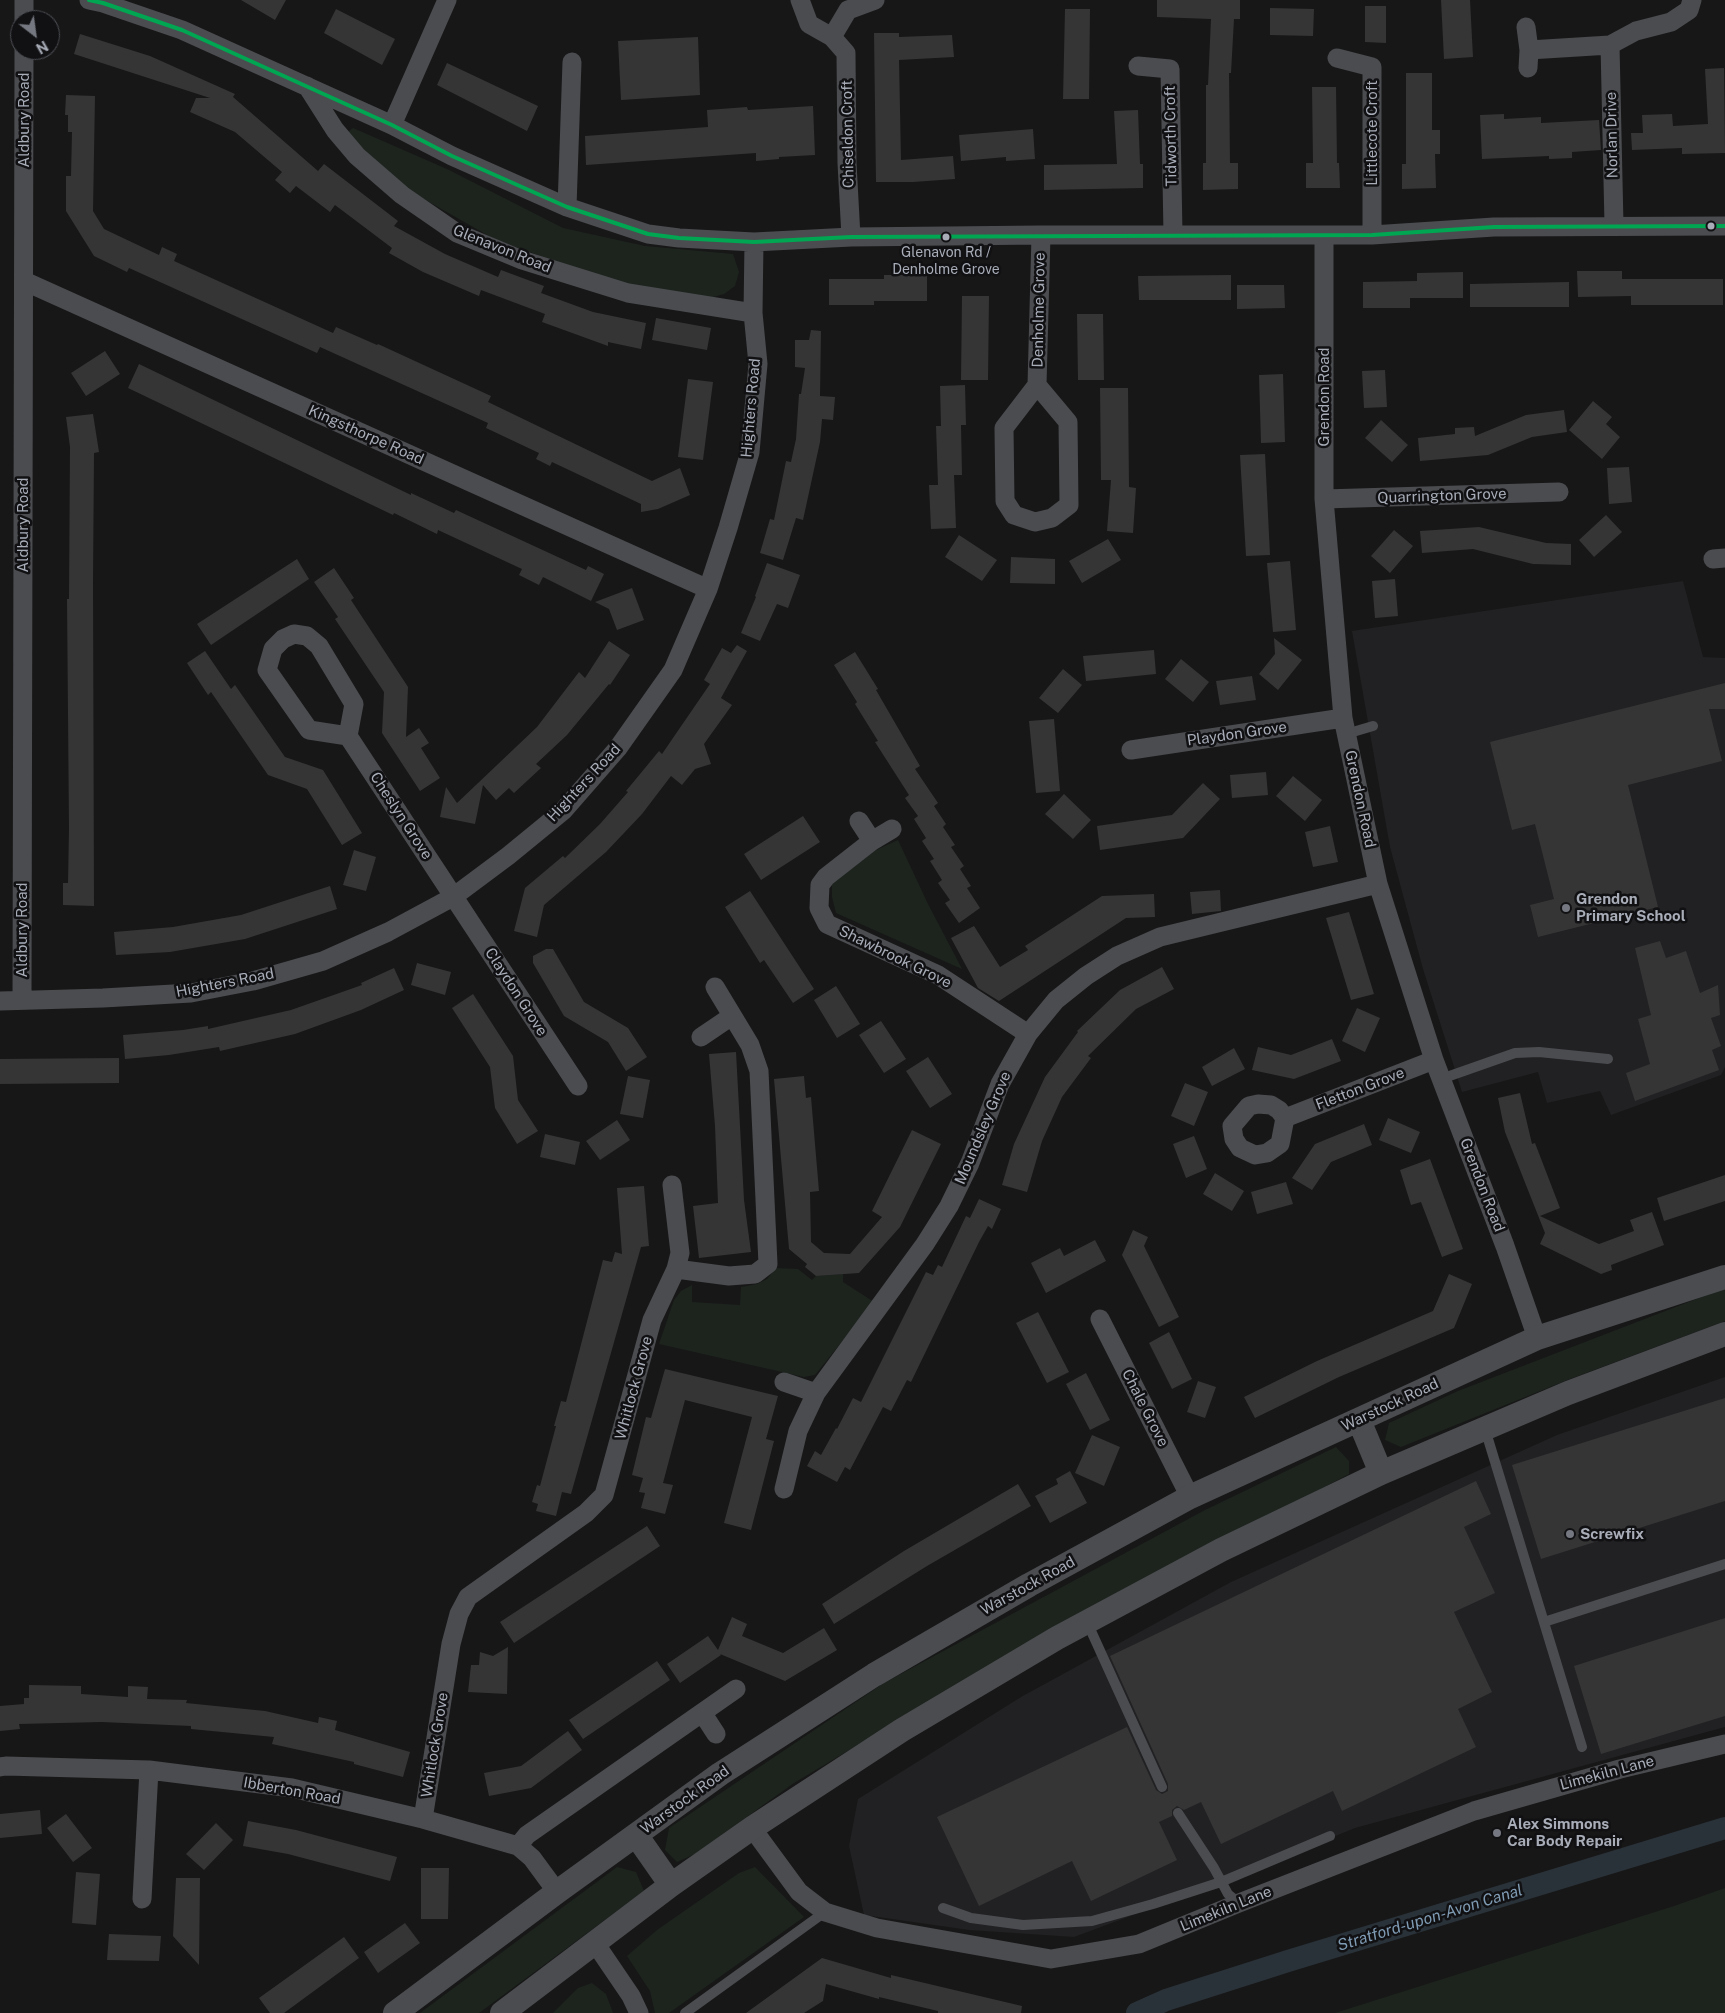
<!DOCTYPE html>
<style>
body{margin:0}
#map{position:relative;width:1725px;height:2013px;overflow:hidden;background:#171717;font-family:"Public Sans",sans-serif}
canvas{display:block}
.north{position:absolute;left:10px;top:10px;width:50px;height:50px;box-sizing:border-box;background:#111113;border:1px solid #4d4f55;border-radius:50%;rotate:150deg;font-size:14px;font-weight:700;line-height:20px;text-align:center;color:#a8adb8}
.north::after{content:'';display:block;margin:auto;width:18px;height:22px;background:#757880;clip-path:polygon(50% 0,100% 100%,50% 72%,0 100%)}
</style>
<div id="map">
<canvas width="1725" height="2013"></canvas>
<div class="north">N</div>
</div>
<script>
const context = document.querySelector('canvas').getContext('2d');
context.lineJoin = 'round';
function paint(path, color) {
  context.fillStyle = color;
  context.fill(path, 'evenodd');
}
function poly(rows) {
  const path = new Path2D();
  for (const r of rows) {
    path.moveTo(r[0], r[1]);
    for (let i = 2; i < r.length; i += 2) path.lineTo(r[i], r[i + 1]);
  }
  return path;
}
function trace(path, color, width, dash) {
  context.strokeStyle = color;
  context.lineWidth = width;
  context.lineCap = dash ? 'butt' : 'round';
  context.setLineDash(dash || []);
  context.stroke(path);
}
function label(font, color, halo, rows, align = 'center') {
  context.font = font + ' "Public Sans",sans-serif';
  context.lineWidth = 5;
  context.setLineDash([]);
  context.textBaseline = 'middle';
  context.strokeStyle = halo;
  context.fillStyle = color;
  for (const [text, x, y, turn = 0] of rows) {
    context.save();
    context.translate(x, y);
    context.rotate((+turn || 0) * Math.PI / 180);
    context.textAlign = isNaN(turn) ? turn : align;
    if (halo) context.strokeText(text, 0, 0);
    context.fillText(text, 0, 0);
    context.restore();
  }
}
paint(poly([
 [1683,581,1703,657,1725,658,1725,1067,1721,1075,1611,1115,1600,1091,1547,1103,1538,1072,1462,1092,1423,969,1390,847,1352,631],
 [1725,1377,1725,1727,1355,1828,1230,1879,1074,1937,969,1930,864,1915,849,1846,858,1799,1021,1697,1231,1582,1557,1435]
]), '#212123');
paint(poly([
 [353,128,447,169,563,228,645,246,733,254,739,272,735,286,724,294,710,298,623,285,496,240,401,186,350,136,349,131],
 [898,840,928,904,962,969,836,913,832,897,832,884,876,850],
 [776,1268,798,1269,812,1280,816,1276,843,1274,843,1282,874,1302,815,1375,804,1377,659,1344,674,1300,681,1291,692,1285,692,1302,740,1305,741,1287,757,1284,767,1279],
 [1725,1288,1725,1321,1570,1379,1401,1447,1385,1440,1389,1423,1458,1391],
 [1336,1447,1349,1461,1349,1474,977,1674,794,1783,695,1854,677,1862,665,1850,669,1828,884,1683,1205,1510],
 [617,1867,636,1872,644,1891,479,2013,420,2013],
 [755,1867,804,1917,669,2013,655,2013,650,1991,627,1956,657,1930,739,1873],
 [1725,1888,1725,2013,1335,2013,1674,1906],
 [592,1983,606,1994,613,2013,553,2013,578,1988]
]), '#1d241e');
trace(poly([
 [1137,2013,1166,2000,1288,1961,1725,1828]
]), '#2a3239', 22);
paint(poly([
 [241,0,286,0,275,20],
 [1157,0,1240,0,1240,19,1234,19,1231,73,1229,73,1230,163,1238,163,1238,189,1203,190,1203,163,1206,163,1206,85,1208,85,1211,19,1157,17],
 [1441,0,1470,0,1473,57,1444,59],
 [1365,6,1386,6,1386,43,1365,42],
 [1270,8,1314,9,1313,36,1270,35],
 [336,9,395,39,382,65,324,33],
 [1065,9,1090,9,1089,99,1063,99],
 [874,33,899,33,899,37,952,35,954,57,899,60,901,160,953,156,955,179,913,182,876,182],
 [80,34,150,56,235,94,233,97,318,171,324,164,398,221,394,226,445,254,498,277,501,270,544,286,541,293,593,312,646,323,641,349,608,342,608,346,542,322,545,314,481,290,479,296,423,272,389,253,392,248,335,205,330,212,296,186,290,193,275,180,282,172,235,132,190,112,196,98,210,98,74,54],
 [698,37,700,95,621,100,618,41],
 [447,63,538,106,527,131,437,85],
 [1724,68,1725,153,1682,154,1682,148,1632,150,1631,133,1643,133,1642,115,1672,114,1673,126,1708,124,1705,69],
 [1406,73,1432,73,1432,130,1440,130,1440,154,1435,154,1436,188,1402,189,1402,164,1406,164],
 [1312,87,1336,87,1337,163,1339,163,1340,188,1306,188,1306,163,1313,163],
 [66,95,95,96,93,211,104,229,159,255,162,247,177,254,174,261,333,333,336,327,377,345,378,344,491,396,488,402,652,481,680,468,690,495,658,509,641,512,641,504,552,462,550,466,536,459,539,453,486,428,488,423,320,347,317,353,129,268,127,272,94,256,66,211,66,176,71,176,72,132,68,132,68,115,65,115],
 [813,106,815,155,779,157,779,159,756,161,756,153,586,165,585,136,708,127,707,110,747,107,748,110],
 [1138,110,1140,164,1143,164,1143,188,1044,190,1044,165,1117,164,1114,111],
 [1504,114,1504,119,1541,117,1541,123,1599,120,1601,150,1572,152,1572,158,1549,159,1549,156,1482,159,1480,115],
 [1033,129,1035,159,1006,161,1006,157,961,161,959,135],
 [1577,271,1622,271,1622,279,1723,279,1723,305,1631,305,1631,296,1578,297],
 [1463,272,1463,298,1410,298,1410,308,1363,308,1363,282,1417,281,1417,273],
 [884,275,927,275,927,301,874,301,874,305,829,305,829,279,884,279],
 [1231,275,1231,300,1139,300,1138,276],
 [1569,282,1569,307,1470,307,1470,284],
 [1237,285,1284,285,1285,308,1237,309],
 [962,296,989,296,988,380,961,380],
 [1077,314,1103,314,1104,380,1078,380],
 [656,318,711,328,707,350,652,340],
 [811,330,821,331,820,396,835,397,833,420,822,419,820,442,803,520,796,518,783,560,760,553,770,519,774,520,786,461,791,462,796,439,799,394,801,394,805,368,795,367,795,340,809,340],
 [105,351,120,374,86,396,71,373],
 [139,364,411,495,411,493,454,513,456,510,586,570,588,566,604,574,591,601,543,577,539,585,519,575,522,569,438,530,437,534,394,513,393,515,128,388],
 [1385,370,1387,407,1364,408,1362,371],
 [1283,374,1285,442,1261,443,1259,375],
 [688,379,713,382,703,460,678,457],
 [965,385,966,425,961,425,962,475,954,475,956,528,931,529,929,485,938,485,936,426,941,426,940,386],
 [1100,388,1128,388,1129,487,1136,488,1133,533,1107,531,1111,480,1101,480],
 [1593,401,1612,417,1606,424,1620,437,1602,459,1569,430],
 [1564,410,1567,432,1532,437,1488,455,1420,461,1418,438,1455,434,1455,428,1474,427,1475,436,1526,415],
 [93,414,99,452,94,453,93,582,94,906,63,905,63,883,68,883,69,829,67,599,69,599,70,447,66,417],
 [1381,420,1408,445,1392,462,1365,438],
 [1265,454,1270,555,1246,556,1240,455],
 [1629,467,1632,502,1609,504,1607,468],
 [1606,515,1622,532,1594,557,1579,540],
 [1479,527,1546,543,1571,544,1571,565,1533,564,1473,549,1422,553,1420,531],
 [1394,530,1413,546,1390,573,1371,556],
 [959,535,997,560,982,581,945,557],
 [1108,539,1121,560,1082,583,1069,561],
 [1011,557,1055,559,1055,584,1010,583],
 [297,559,309,579,211,645,197,624],
 [1290,561,1296,630,1273,632,1267,563],
 [767,563,800,575,788,608,777,604,760,641,741,633,756,597,755,596],
 [334,568,354,598,351,600,408,687,406,737,419,728,429,743,421,748,440,778,420,791,382,733,384,692,335,619,338,617,314,582],
 [1395,579,1398,616,1375,618,1372,581],
 [632,588,644,620,617,630,609,609,595,602],
 [1274,638,1302,660,1278,690,1259,674,1275,654],
 [609,641,630,655,610,685,609,684,567,735,536,764,541,768,514,793,509,788,496,800,483,785,475,824,440,817,446,787,457,803,537,727,579,672,585,678],
 [737,645,747,651,721,698,732,705,704,744,711,764,695,769,682,785,671,776,642,814,606,852,544,905,537,937,514,931,525,888,563,856,565,858,600,824,628,792,626,791,659,751,662,754,710,684,704,680,722,648,731,653],
 [1154,650,1156,674,1086,681,1083,656],
 [205,651,231,689,235,685,285,757,323,770,362,833,342,845,307,789,268,775,211,692,208,695,187,663],
 [855,652,878,689,876,690,920,766,915,769,938,803,934,806,946,824,943,827,955,845,951,847,964,866,960,869,971,886,967,888,980,908,959,923,945,903,950,900,938,883,942,880,930,861,934,859,922,841,926,838,914,819,918,816,905,798,909,795,875,742,878,741,855,704,857,702,834,665],
 [1181,659,1209,682,1193,702,1165,679],
 [1063,669,1082,685,1058,713,1039,698],
 [1252,676,1256,700,1220,705,1216,681],
 [1725,683,1725,709,1709,709,1722,761,1628,785,1658,907,1538,937,1530,905,1554,899,1535,824,1512,830,1490,742],
 [1054,719,1060,791,1036,793,1029,721],
 [1266,772,1268,795,1232,798,1230,775],
 [1293,776,1322,800,1305,821,1276,796],
 [1203,783,1220,799,1183,838,1100,850,1097,826,1172,815],
 [1064,794,1091,820,1073,839,1045,814],
 [803,816,820,842,761,880,744,854],
 [1330,826,1338,862,1313,867,1305,832],
 [354,850,376,857,366,891,343,885],
 [330,886,337,909,245,939,170,952,116,955,114,932,173,927,241,915],
 [1220,890,1221,911,1192,914,1190,892],
 [750,891,814,989,793,1003,764,960,760,963,725,907],
 [1154,894,1155,917,1126,918,999,1001,978,988,951,938,974,926,1000,967,1028,950,1025,946,1102,896],
 [1349,912,1374,994,1351,1000,1326,918],
 [1660,941,1666,958,1686,951,1700,993,1718,985,1720,1015,1711,1018,1721,1046,1712,1050,1719,1070,1635,1101,1626,1073,1650,1064,1638,1019,1651,1015,1635,948],
 [546,949,553,949,584,1002,628,1028,647,1057,626,1071,608,1042,564,1016,533,963,533,956],
 [417,963,451,972,445,995,411,985],
 [1162,967,1174,989,1136,1009,1088,1056,1091,1058,1062,1097,1042,1141,1027,1192,1002,1185,1014,1144,1045,1077,1078,1032,1077,1031,1120,990],
 [394,968,404,990,361,1010,295,1034,220,1051,219,1047,169,1055,125,1059,123,1035,183,1030,208,1026,208,1029,291,1010,362,985,361,983],
 [836,986,860,1024,837,1038,814,1000],
 [473,994,513,1056,518,1100,538,1131,517,1144,495,1108,490,1067,452,1008],
 [1357,1008,1380,1018,1365,1052,1342,1041],
 [881,1021,906,1059,884,1073,859,1035],
 [1332,1039,1341,1061,1294,1079,1252,1070,1258,1047,1291,1055],
 [1234,1048,1245,1069,1212,1086,1202,1067],
 [736,1052,744,1200,751,1252,699,1258,693,1206,718,1203,715,1126,709,1054],
 [928,1057,952,1094,930,1108,906,1071],
 [119,1058,119,1083,0,1084,0,1059],
 [628,1076,650,1080,643,1118,620,1114],
 [804,1076,806,1098,811,1097,819,1191,810,1192,811,1242,824,1253,850,1254,882,1217,872,1211,912,1130,941,1144,900,1227,859,1273,816,1276,805,1267,807,1264,789,1249,774,1079],
 [1185,1083,1208,1092,1194,1126,1171,1116],
 [1520,1093,1532,1144,1535,1143,1560,1208,1540,1216,1599,1244,1634,1231,1630,1220,1652,1212,1664,1245,1611,1265,1612,1270,1601,1274,1540,1244,1545,1233,1505,1132,1498,1098],
 [1388,1118,1420,1132,1411,1153,1379,1140],
 [617,1120,630,1140,600,1160,586,1141],
 [1364,1124,1372,1145,1331,1162,1312,1190,1292,1178,1315,1144],
 [545,1134,580,1142,575,1165,540,1157],
 [1194,1136,1207,1169,1186,1178,1173,1144],
 [1430,1159,1463,1249,1442,1257,1421,1202,1411,1205,1400,1170],
 [1215,1173,1244,1191,1232,1211,1203,1194],
 [1725,1175,1725,1201,1664,1221,1657,1198],
 [1286,1182,1293,1204,1257,1214,1251,1192],
 [644,1186,649,1246,641,1247,571,1494,562,1492,556,1516,536,1511,538,1504,532,1502,537,1485,540,1486,556,1426,554,1426,561,1401,566,1402,603,1260,612,1262,615,1252,622,1254,617,1188],
 [979,1199,1001,1209,992,1229,988,1226,979,1242,911,1382,907,1380,891,1411,883,1407,850,1470,845,1467,837,1482,807,1466,815,1451,821,1455,836,1428,837,1429,853,1398,861,1402,926,1272,933,1275,938,1265,942,1267,966,1216,970,1218],
 [1133,1230,1148,1237,1144,1246,1179,1317,1159,1327,1122,1255],
 [1095,1240,1106,1261,1046,1293,1031,1263,1060,1248,1064,1256],
 [1449,1274,1472,1284,1454,1328,1339,1377,1255,1418,1244,1397,1317,1361,1433,1311],
 [1038,1312,1069,1372,1047,1383,1016,1323],
 [1169,1332,1192,1379,1172,1389,1149,1343],
 [665,1369,778,1396,766,1439,774,1441,751,1530,724,1523,752,1417,685,1400,663,1483,673,1485,665,1514,641,1508,645,1493,639,1492,643,1478,632,1475,646,1417,651,1418],
 [1086,1373,1110,1420,1090,1430,1066,1384],
 [1198,1381,1216,1387,1205,1418,1187,1412],
 [1725,1398,1725,1501,1541,1559,1512,1465],
 [1092,1435,1120,1447,1104,1486,1075,1473],
 [1070,1471,1087,1503,1050,1523,1035,1496,1058,1484,1056,1479],
 [1476,1481,1491,1514,1464,1527,1495,1593,1454,1612,1492,1692,1458,1709,1476,1747,1342,1811,1333,1791,1221,1844,1201,1802,1184,1810,1177,1806,1172,1810,1172,1816,1159,1822,1177,1860,1091,1901,1072,1861,979,1906,937,1817,1127,1727,1156,1790,1162,1794,1168,1791,1168,1784,1110,1656],
 [1018,1484,1031,1506,927,1566,834,1624,822,1604,904,1551],
 [647,1526,660,1546,514,1643,500,1622],
 [732,1617,747,1624,742,1636,783,1653,824,1628,837,1650,785,1681,720,1654,721,1655,680,1683,667,1664,708,1636,718,1650],
 [1725,1618,1725,1716,1601,1754,1574,1666],
 [508,1647,507,1694,468,1692,471,1665,479,1665,480,1652,493,1656],
 [657,1661,670,1680,583,1739,569,1720],
 [29,1685,81,1686,81,1694,128,1697,128,1686,148,1687,147,1699,187,1700,186,1703,265,1711,318,1723,319,1717,337,1721,335,1730,410,1752,403,1777,354,1764,354,1762,272,1744,274,1737,191,1729,191,1726,102,1722,19,1724,20,1729,0,1731,0,1706,24,1704,24,1698,29,1698],
 [568,1731,582,1750,531,1788,489,1796,484,1773,521,1766],
 [40,1810,42,1834,0,1838,0,1814],
 [66,1814,92,1848,73,1862,47,1828],
 [248,1821,296,1830,397,1857,390,1881,288,1854,243,1846],
 [216,1823,233,1840,204,1870,186,1854],
 [421,1868,449,1868,448,1919,421,1919],
 [76,1872,100,1874,96,1925,72,1923],
 [176,1878,200,1878,199,1965,173,1936],
 [405,1923,420,1943,378,1973,364,1952],
 [109,1934,161,1936,159,1961,107,1960],
 [344,1937,359,1958,284,2013,270,2013,259,1998],
 [822,1958,891,1978,891,1975,1022,2006,1021,2013,938,2013,938,2011,879,1997,879,1999,826,1984,823,2001,804,2013,746,2013]
]), '#353536');
trace(poly([
 [1346,734,1373,726],
 [1441,1079,1515,1053,1539,1052,1608,1059],
 [1485,1429,1582,1747],
 [1087,1622,1162,1787],
 [1544,1622,1725,1564],
 [1178,1813,1214,1868,1228,1894,1239,1903],
 [943,1908,971,1918,1023,1925,1092,1921,1153,1904,1221,1882,1330,1836],
 [685,2013,825,1912]
]), '#4b4c50', 10);
trace(poly([
 [89,0,103,3,182,30,392,125,452,156,567,207,648,234,679,238,754,242,851,237,1041,235,1372,235,1494,227,1725,226],
 [800,0,809,24,832,37,846,53,847,163,851,237],
 [24,20,24,0],
 [1526,27,1529,50,1528,68],
 [832,37,848,10,875,0],
 [1529,50,1610,45],
 [1337,58,1372,67,1372,235],
 [1138,66,1170,69,1173,234],
 [307,86,335,130,357,156,402,195,457,233,522,260,628,293,753,313],
 [392,125,447,0],
 [567,207,572,62],
 [1614,225,1610,45,1636,31,1671,22,1689,10,1692,0],
 [1324,235,1324,499,1343,718,1378,884,1434,1060,1505,1246,1537,1338],
 [24,281,708,589],
 [1037,385,1004,428,1005,501,1014,515,1035,522,1052,518,1069,505,1068,422,1037,385,1041,235],
 [1324,499,1559,492],
 [1713,559,1725,558],
 [348,736,354,704,319,646,307,636,294,634,283,639,273,649,267,670,309,730,348,736,578,1086],
 [1131,750,1343,718],
 [859,821,872,841],
 [892,829,872,841,826,877,820,885,819,908,827,924,938,975,1028,1034],
 [22,1000,24,50],
 [0,1001,103,998,191,993,253,981,323,961,388,932,453,897,508,856,563,811,618,748,673,670,708,589,728,528,750,452,758,364,753,313,754,242],
 [701,1037,732,1016],
 [1285,1118,1279,1110,1271,1105,1258,1104,1249,1106,1232,1126,1234,1139,1240,1148,1255,1155,1267,1153,1280,1144,1285,1118,1434,1060],
 [672,1185,680,1253,676,1269],
 [1100,1319,1190,1497],
 [784,1382,816,1393],
 [784,1489,798,1431,816,1393,925,1244,949,1206,970,1163,1000,1084,1028,1034,1056,1000,1086,976,1117,956,1160,937,1378,884],
 [703,1714,716,1734],
 [0,1767,6,1766,149,1770,292,1788,423,1819,518,1846,532,1858,557,1892],
 [423,1819,451,1644,459,1614,468,1597,586,1513,604,1495,652,1320,676,1269,729,1276,755,1274,768,1264,759,1071,750,1045,715,987],
 [752,1828,799,1892,825,1912,877,1928,1051,1959,1139,1944,1239,1903,1474,1811,1620,1769,1725,1744],
 [518,1846,527,1835,736,1689],
 [142,1899,149,1770],
 [595,1943,631,1996,639,2013]
]), '#4b4c50', 19);
trace(poly([
 [1359,1420,1381,1473],
 [636,1835,671,1885],
 [395,2013,557,1892,720,1774,874,1675,1029,1585,1190,1497,1537,1338,1725,1277],
 [502,2013,671,1885,752,1828,902,1730,1057,1638,1221,1550,1381,1473,1568,1393,1725,1334]
]), '#4b4c50', 24);
trace(poly([
 [89,0,103,3,182,30,392,125,452,156,567,207,648,234,679,238,754,242,851,237,1372,235,1494,227,1725,226]
]), '#00a651', 4);
for (const [x, y, r, color] of [
 [1711,226,4.5,"#a8adb8"],
 [946,237,4.5,"#a8adb8"],
 [1566,908,5,"#757880"],
 [1570,1534,5,"#757880"],
 [1497,1833,5,"#757880"]
]) {
  const dot = new Path2D();
  dot.arc(x, y, r, 0, 2 * Math.PI);
  context.fillStyle = color;
  context.fill(dot);
  trace(dot, '#111113', 2);
}
label('14px', '#a8adb8', '#111113', [
 ["Glenavon Rd /",946,253],
 ["Denholme Grove",946,270]
]);
label('15px', '#a8adb8', '#111113', [
 ["Aldbury Road",24,120,-90],
 ["Littlecote Croft",1372,133,-90],
 ["Chiseldon Croft",848,134,-91],
 ["Norlan Drive",1612,135,-91],
 ["Tidworth Croft",1171,136,-91],
 ["Glenavon Road",502,249,22],
 ["Denholme Grove",1039,310,-89],
 ["Grendon Road",1324,397,-90],
 ["Highters Road",751,408,-85],
 ["Kingsthorpe Road",366,435,24],
 ["Quarrington Grove",1442,496,-2],
 ["Aldbury Road",23,525,-90],
 ["Playdon Grove",1237,734,-8],
 ["Highters Road",584,783,-47],
 ["Grendon Road",1360,799,78],
 ["Cheslyn Grove",401,816,57],
 ["Aldbury Road",22,930,-90],
 ["Shawbrook Grove",895,957,26],
 ["Highters Road",225,983,-11],
 ["Claydon Grove",516,992,57],
 ["Fletton Grove",1360,1089,-21],
 ["Moundsley Grove",983,1128,-67],
 ["Grendon Road",1482,1185,69],
 ["Whitlock Grove",634,1388,-75],
 ["Warstock Road",1390,1405,-25],
 ["Chale Grove",1145,1408,63],
 ["Warstock Road",1028,1586,-29],
 ["Whitlock Grove",435,1745,-81],
 ["Limekiln Lane",1607,1773,-15],
 ["Ibberton Road",292,1791,10],
 ["Warstock Road",685,1800,-36],
 ["Limekiln Lane",1226,1909,-22]
]);
label('bold 15px', '#a8adb8', '#111113', [
 ["Grendon",1576,899],
 ["Primary School",1576,916],
 ["Screwfix",1580,1534],
 ["Alex Simmons",1507,1824],
 ["Car Body Repair",1507,1841]
], 'left');
label('italic 16px', '#7f9bb3', '#111113', [
 ["Stratford-upon-Avon Canal",1430,1918,-17]
]);
</script>
